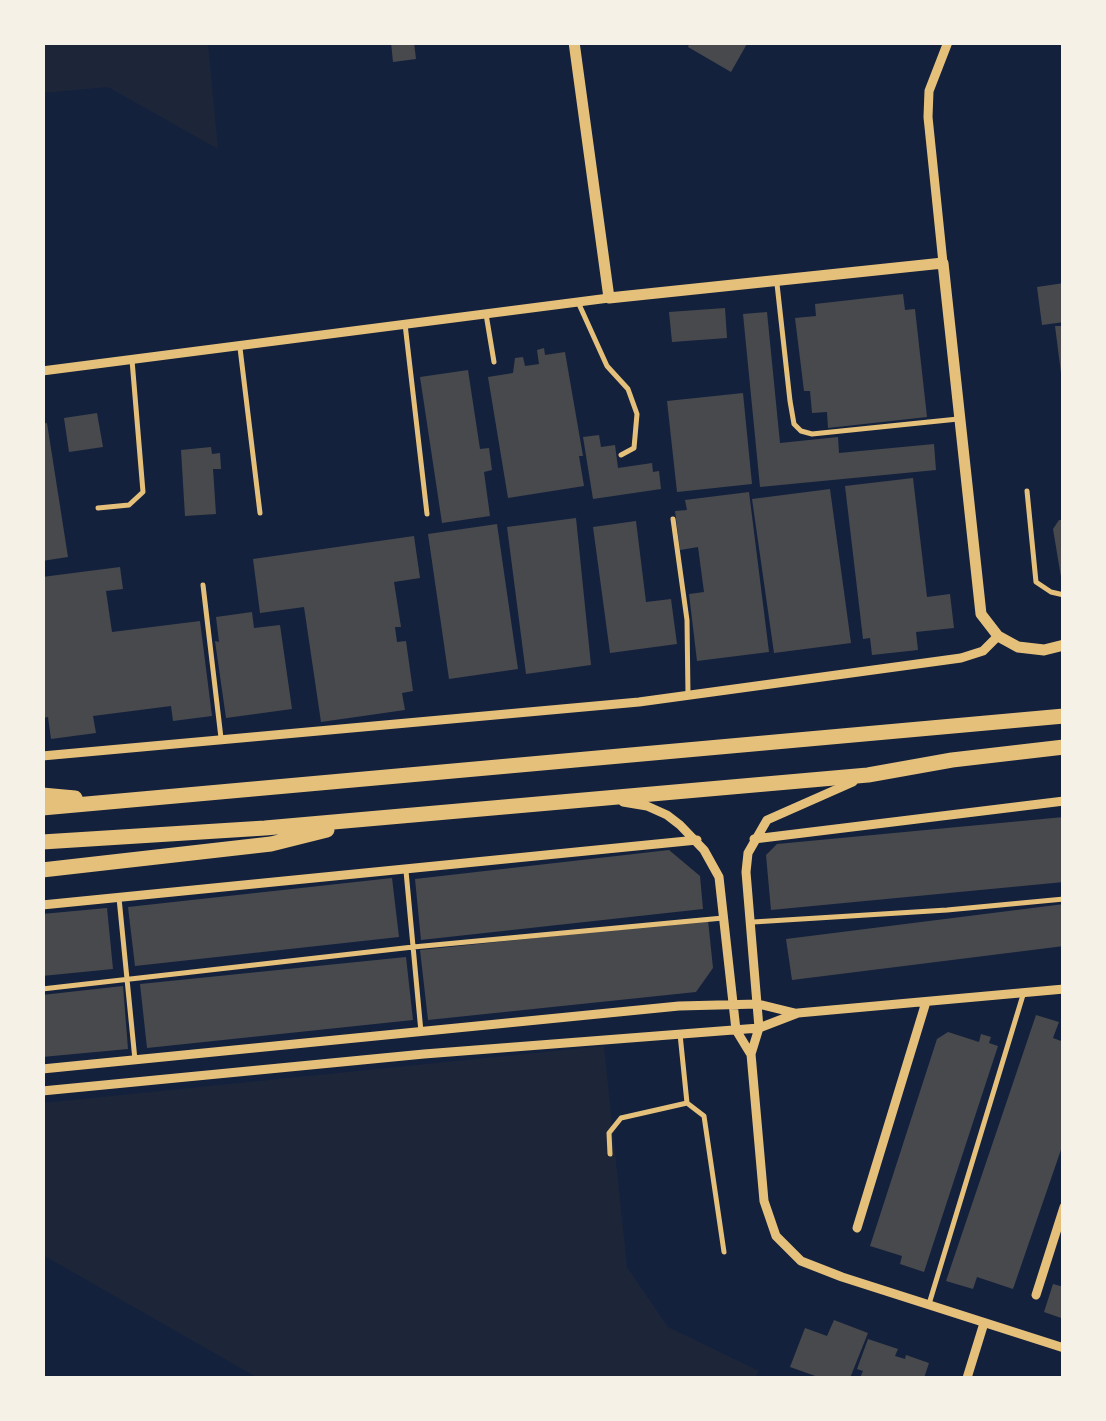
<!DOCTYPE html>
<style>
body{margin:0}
#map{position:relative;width:1106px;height:1421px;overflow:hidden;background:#14213d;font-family:Helvetica,sans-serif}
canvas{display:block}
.frame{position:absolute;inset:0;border:45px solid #f6f1e7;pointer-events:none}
</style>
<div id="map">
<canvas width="1106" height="1421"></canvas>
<div class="frame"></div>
</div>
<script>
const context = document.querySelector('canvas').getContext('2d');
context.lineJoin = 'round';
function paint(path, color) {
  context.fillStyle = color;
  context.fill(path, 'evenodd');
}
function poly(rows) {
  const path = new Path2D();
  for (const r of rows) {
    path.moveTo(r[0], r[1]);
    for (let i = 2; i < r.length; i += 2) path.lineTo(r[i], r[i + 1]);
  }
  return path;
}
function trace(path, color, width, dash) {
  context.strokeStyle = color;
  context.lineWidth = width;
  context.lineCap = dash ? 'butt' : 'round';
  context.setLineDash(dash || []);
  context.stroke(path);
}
paint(poly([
 [43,42,208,43,218,149,108,87,43,93],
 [604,1046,627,1267,668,1327,759,1371,755,1378,258,1378,43,1255,42,1103]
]), '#1d2539');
paint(poly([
 [391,42,414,42,416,59,393,62],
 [690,42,748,42,731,72,688,47],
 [1064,283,1064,322,1042,325,1037,287],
 [903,294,905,310,915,309,927,417,828,428,827,412,812,413,810,391,804,391,795,318,816,316,815,304],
 [725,308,727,338,672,342,669,312],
 [767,312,780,443,838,437,839,453,934,444,936,470,760,487,743,314],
 [1055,326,1064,326,1064,373,1061,373],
 [544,348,545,355,565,352,583,456,579,456,584,486,508,498,488,377,513,373,515,358,523,357,525,366,539,364,537,350],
 [468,370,480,449,489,448,492,470,484,472,490,516,442,523,420,377],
 [743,393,752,484,677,492,667,401],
 [97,413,103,447,69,452,64,418],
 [47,423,68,557,42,561,42,424],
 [599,435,601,447,615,445,618,468,652,463,653,472,659,471,661,489,593,499,583,437],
 [211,447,212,454,220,453,221,469,213,469,216,514,185,516,181,450],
 [913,478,927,597,950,594,954,628,916,632,918,650,872,655,870,638,863,639,845,486],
 [830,489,851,643,774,653,752,499],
 [749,492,769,652,697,661,689,594,704,592,698,547,680,550,675,511,687,510,685,500],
 [576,518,591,665,526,674,507,527],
 [1059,520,1064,520,1061,577,1053,529],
 [636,521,646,602,671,599,677,644,610,653,593,527],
 [497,524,518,669,449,679,428,534],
 [414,536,420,578,394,582,401,627,395,627,397,642,406,641,413,691,402,693,405,710,321,722,304,607,260,613,253,559],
 [120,567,123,589,106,591,112,632,200,621,212,716,173,721,171,706,93,716,96,733,51,739,48,717,42,718,42,577],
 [252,612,254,628,280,625,292,709,226,718,215,641,219,642,216,617],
 [1064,817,1064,882,771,910,766,855,777,844],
 [669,850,700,876,703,909,421,940,415,879],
 [392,878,399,937,135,966,128,907],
 [1064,904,1064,946,792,980,786,939],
 [107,908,113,969,42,976,42,914],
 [708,920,713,968,696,992,428,1020,420,950],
 [406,957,413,1020,147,1048,140,984],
 [123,986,128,1049,42,1057,42,995],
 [1036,1015,1059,1022,1053,1038,1064,1042,1064,1141,1013,1289,977,1277,973,1289,946,1281],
 [948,1032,979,1042,981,1034,991,1037,989,1043,998,1046,924,1272,900,1264,902,1256,870,1246,937,1039],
 [1053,1284,1064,1287,1064,1319,1044,1312],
 [834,1320,868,1333,850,1378,821,1378,790,1367,805,1328,827,1336],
 [868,1339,898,1349,895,1356,905,1359,906,1355,929,1363,924,1378,860,1378,863,1371,857,1369]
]), '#48494c');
trace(poly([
 [777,284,790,401,794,424,801,431,812,434,958,419],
 [578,302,607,366,628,389,637,414,634,448,621,455],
 [486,314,494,362],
 [405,324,427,514],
 [240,348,260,513],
 [1027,491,1036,582,1051,592,1064,595],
 [98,508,129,505,143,492,132,360],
 [673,519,687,620,688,695],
 [203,585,221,738],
 [406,871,421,1032],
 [119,898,135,1060],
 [753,922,947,910,1064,899],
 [42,989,413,947,723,918],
 [687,1103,704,1116,724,1252],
 [610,1154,609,1133,621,1118,687,1103,680,1034],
 [929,1304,1023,995]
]), '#e5c07b', 5);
trace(poly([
 [943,263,928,117,929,91,948,42],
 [42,371,609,298],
 [42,756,639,702,961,658,983,651,998,636],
 [853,782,767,820,748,853,746,872,759,1028,751,1054,764,1201,776,1236,801,1261,842,1277,1064,1348],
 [623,802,647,806,667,815,680,825,704,850,719,877,736,1030,750,1053],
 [754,839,1064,801],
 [42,905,697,840],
 [42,1069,679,1006,758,1004,795,1013],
 [42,1091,424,1054,759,1028,798,1013,1064,989],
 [857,1228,926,1002],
 [1036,1295,1064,1207],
 [967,1378,984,1323]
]), '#e5c07b', 9);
trace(poly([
 [574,42,609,298,943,263,981,614,998,636,1018,647,1044,650,1064,645]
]), '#e5c07b', 11);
trace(poly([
 [42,795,75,798],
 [42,808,1064,716],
 [42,842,265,828,868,775,952,760,1064,747],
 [42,870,271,844,327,830]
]), '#e5c07b', 15);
</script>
